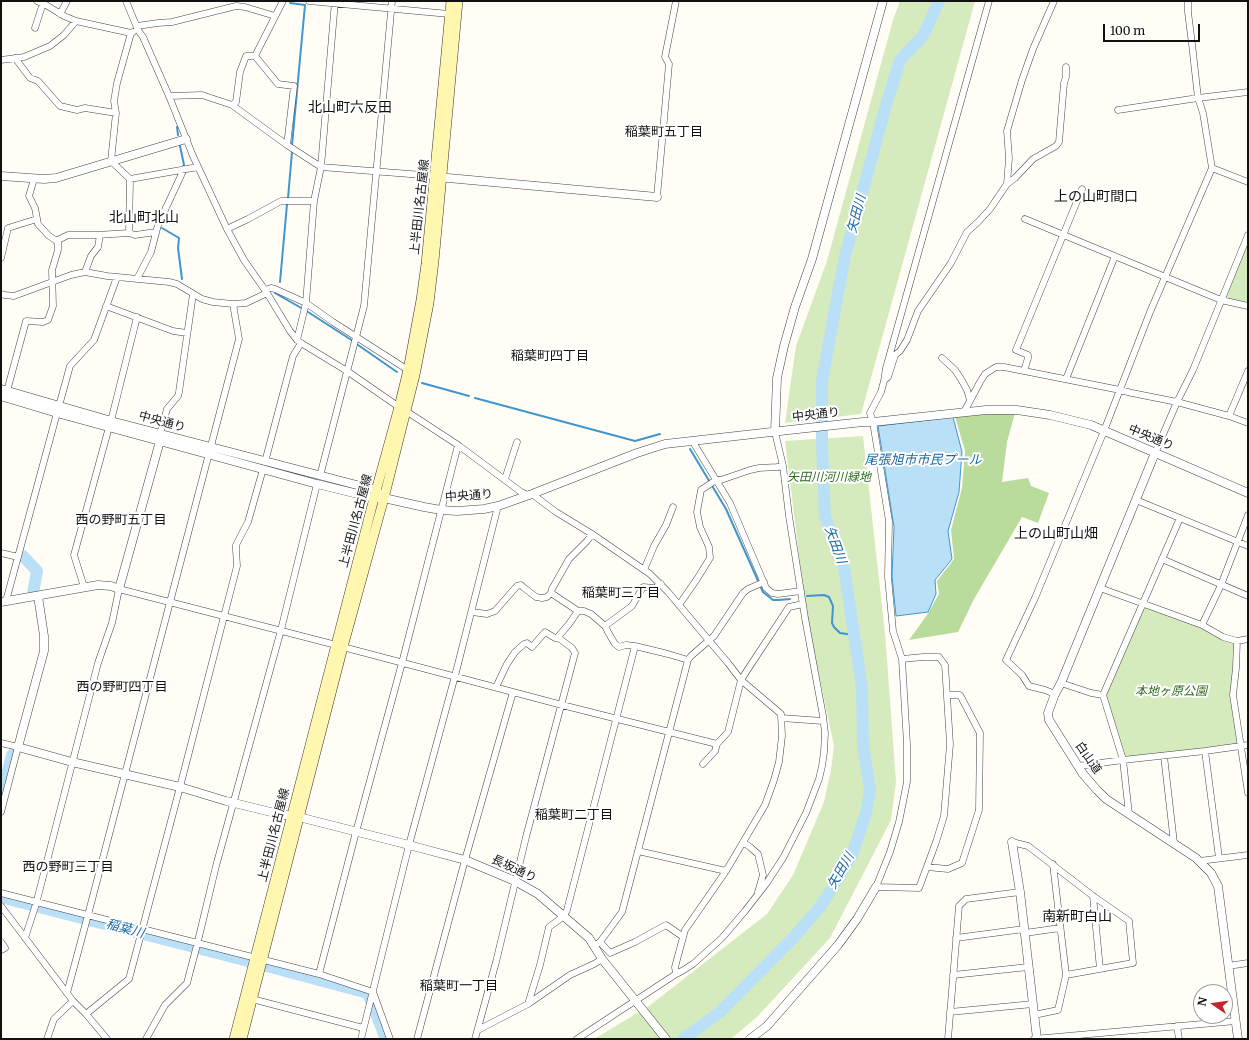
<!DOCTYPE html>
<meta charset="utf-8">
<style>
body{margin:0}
#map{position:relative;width:1249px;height:1040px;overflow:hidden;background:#fffdf5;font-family:Merriweather,serif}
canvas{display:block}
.frame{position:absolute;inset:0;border:2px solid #111;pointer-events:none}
.north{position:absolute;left:1193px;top:984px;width:40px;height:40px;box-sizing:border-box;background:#fff;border:1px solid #a0a0a0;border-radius:50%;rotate:283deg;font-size:11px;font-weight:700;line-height:16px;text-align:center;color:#111}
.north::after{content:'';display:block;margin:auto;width:14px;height:18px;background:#c4262e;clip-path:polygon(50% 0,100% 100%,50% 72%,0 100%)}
.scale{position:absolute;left:1103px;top:24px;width:97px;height:18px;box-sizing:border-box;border:2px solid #111;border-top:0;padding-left:5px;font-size:12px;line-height:14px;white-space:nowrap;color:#111;-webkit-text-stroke:3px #fff;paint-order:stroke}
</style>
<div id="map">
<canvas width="1249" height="1040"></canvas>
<div class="frame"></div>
<div class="north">N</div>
<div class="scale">100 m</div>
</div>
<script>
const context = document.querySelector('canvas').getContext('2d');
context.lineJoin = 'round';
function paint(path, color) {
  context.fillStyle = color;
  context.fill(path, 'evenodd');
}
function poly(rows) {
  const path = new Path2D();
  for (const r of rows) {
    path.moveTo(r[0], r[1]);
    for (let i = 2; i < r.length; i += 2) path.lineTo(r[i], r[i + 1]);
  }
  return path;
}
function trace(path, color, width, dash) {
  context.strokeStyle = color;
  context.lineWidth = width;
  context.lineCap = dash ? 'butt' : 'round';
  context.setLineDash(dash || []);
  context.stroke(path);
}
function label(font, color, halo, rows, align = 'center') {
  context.font = font + ' Merriweather,"Noto Sans JP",serif';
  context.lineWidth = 4;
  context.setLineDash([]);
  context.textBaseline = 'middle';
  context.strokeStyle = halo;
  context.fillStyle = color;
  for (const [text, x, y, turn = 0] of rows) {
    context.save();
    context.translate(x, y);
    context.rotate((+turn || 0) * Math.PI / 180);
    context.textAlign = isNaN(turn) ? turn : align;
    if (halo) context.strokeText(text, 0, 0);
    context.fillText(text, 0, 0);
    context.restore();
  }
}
paint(poly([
 [900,1,975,1,861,414,785,423,796,346,827,261,893,20],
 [1248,241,1248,303,1224,299],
 [863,436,885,633,896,782,891,820,830,938,757,1017,731,1039,594,1039,649,1006,767,914,793,875,824,802,831,770,834,746,806,612,785,441],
 [1143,603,1237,641,1233,695,1240,747,1123,760,1103,695]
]), '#d5ebbd');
paint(poly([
 [1015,413,1007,442,1002,482,1028,478,1031,486,1049,493,1038,523,1022,517,974,599,958,632,909,640,927,615,939,594,937,581,954,559,951,530,962,488,965,451,955,416]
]), '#b9dc9c');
const water = poly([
 [953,417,962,452,959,492,948,531,952,559,935,580,936,594,928,612,896,616,892,576,894,527,878,426,953,417]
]);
paint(water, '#b9e0f7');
trace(water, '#3f96cf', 1);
trace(poly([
 [290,3,305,5,292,145],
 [177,127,178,135],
 [180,146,184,165],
 [288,198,292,152],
 [162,228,179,238,178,248,182,279],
 [280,282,287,204],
 [275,293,303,309],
 [308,312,353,341],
 [358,345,397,372],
 [422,383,469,396],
 [475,398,635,441,660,434],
 [690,449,726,509,763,592,773,600,779,600,790,599],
 [807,596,824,595,829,597,833,606,832,623,834,627,840,633,854,635]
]), '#3f96cf', 2);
trace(poly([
 [23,556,37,571,33,593],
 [1,798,12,755],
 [1,897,248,961],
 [267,966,368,993,386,1039],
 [683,1039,720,1012,794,937,821,906,852,855,866,813,870,790,863,745,862,688,843,561,825,517,822,444,822,381,835,309,845,256,886,105,900,60,923,36,939,1]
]), '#b9e0f7', 12);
const minor = poly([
 [37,1,46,5,64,16,76,21,131,33,133,32],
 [126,1,138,30,143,37,169,96,193,156,227,229,244,260,267,293,290,331,297,340,301,343,347,371,399,407],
 [309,1,449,14],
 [60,14,67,1],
 [137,26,158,23,172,22,236,6,245,7,275,16],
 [35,28,43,3],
 [255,56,278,84,294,86,287,145],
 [15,58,30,78,38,81,60,106,77,110,85,108,116,113,114,101,117,83,131,33],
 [1,60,24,57,50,46,64,35,76,21],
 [169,96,202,95,232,105,287,145,321,167,435,176],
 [232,105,236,102,240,72,246,56,255,56,283,1],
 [1118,110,1198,98,1248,92],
 [116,113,111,161,130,179,129,233],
 [1212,168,1248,182],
 [130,179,198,167],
 [1007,184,1015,178,1033,159,1056,146,1059,142,1064,83,1066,77,1066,67],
 [657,197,669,64,665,57,676,1],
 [1025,219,1221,300,1248,306],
 [227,229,248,219,281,201,314,201],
 [56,241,68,235,97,235,129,233,135,235,156,232],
 [1,258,8,228,37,219],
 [85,272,91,256,98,247,100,235],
 [137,279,151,252,158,225,184,169],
 [265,290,271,288,275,289,306,303,333,322,408,370],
 [1,294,5,295,14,296,71,275,85,272,107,276,169,282,177,284,202,299,213,302,233,304,246,303,267,293],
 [106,306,173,331,187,333],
 [297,340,306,303,314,201,321,167,335,1],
 [942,358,955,370,961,379,967,390,970,400],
 [1024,371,1028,358,1028,355,1016,350,1082,189],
 [887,378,888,377,895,355,900,351,907,340,918,311,951,263,967,232,978,222,990,209,1007,184,1009,158,1007,131,1022,80,1033,49,1054,1],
 [1066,379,1115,256],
 [7,391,26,321,43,322,48,320,53,306,52,270,58,250,58,242,48,235,38,224,35,208,29,196,34,179],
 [59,406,70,366,94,340,117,277],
 [406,411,458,445,521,492,529,496],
 [964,412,980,382,985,374,996,367,1004,367,1120,390,1132,393,1177,402,1229,416,1248,423],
 [1229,416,1248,371],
 [111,421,137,317],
 [160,434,167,409,178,396,179,392,193,294],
 [693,442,730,503,766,588,772,593,778,594,801,591],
 [1155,453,1177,402,1193,370,1248,235],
 [265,462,293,356,301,343],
 [320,476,364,306,392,1],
 [505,479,517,442],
 [715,479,721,480,750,470,759,468,777,467,783,466],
 [532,494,556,512,592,534,650,574,668,592,728,663,741,680,781,714,782,736,779,762,774,780,765,805,726,871,685,930,675,967,676,974],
 [1136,500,1248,546],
 [1,553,18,557],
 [1162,559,1248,596],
 [644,570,654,546,666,525,673,507],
 [84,587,74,555,109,427],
 [1100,588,1202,625,1223,637,1237,641,1248,639],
 [551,593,578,611,584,611,591,614,605,626,608,632,615,644,619,647,626,645,635,646,668,654,688,660],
 [6,601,57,413],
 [679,605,697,579,710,558,709,547,700,527,697,512,701,490,716,480],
 [472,612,487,614,495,611,517,586,521,585,523,587,536,597,542,598,547,597,551,593,552,589,569,559,587,541,592,534],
 [1202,625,1221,585,1248,515],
 [605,626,632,606,643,587,655,588,661,584],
 [557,638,569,624,578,611],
 [1237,641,1236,668,1233,695,1248,793],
 [343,647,562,705,717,744],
 [902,659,923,657,939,657,945,665,950,744,944,816,936,842,919,888,876,887,890,852,899,822,907,782,907,744,902,659,893,631,888,577,889,521,873,422,870,413,881,392,884,381,886,368,989,1],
 [1061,683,1091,693,1103,695],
 [1055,694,1045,690,1029,686,1022,675,1006,660,1035,598,1104,431,1150,312,1212,168,1203,113,1198,98,1192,44,1188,12,1188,1],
 [781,718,823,721],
 [1,743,18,747,1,812],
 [1205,751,1219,858],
 [1164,756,1174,843],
 [703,764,715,751,717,744,728,732,741,680,748,669,789,607,803,604],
 [1078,766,1123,760,1205,751,1248,745],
 [1129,814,1123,760,1103,695,1180,518],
 [743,842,750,847,758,854,763,875,758,892],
 [1012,842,1028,846,1093,896,1129,921,1133,963,1066,975,1058,1010,1034,1015],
 [638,851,726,871],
 [1199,861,1248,855],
 [1053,864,1066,975],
 [927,867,948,869,962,863,979,810,980,733,960,695,947,695],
 [1,893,319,974,373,992],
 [1093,896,1100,969],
 [1,906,73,1001,86,1014,107,1039],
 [1025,933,1060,928],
 [25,938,36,904,98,663,112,623,119,589,336,645],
 [956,938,1024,929],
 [1,942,5,948,1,950],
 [600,942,610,953,635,942,666,925,682,936],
 [594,946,600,942,622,912,688,660,691,656,714,636,743,593,748,589,764,582],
 [1228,966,1248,963],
 [319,974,356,832,402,663,458,445],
 [953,975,1028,967],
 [373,992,390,1039],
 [67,993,88,915,239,339,233,304],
 [252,999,363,1028],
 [528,1004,540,965,549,927,564,916,567,910,635,646],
 [950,1012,1033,1004],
 [86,1014,129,979,180,787,237,566,236,550,236,545,248,522,263,469],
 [1177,1026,1179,1039],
 [478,1030,528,1004,570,975,594,964,602,959],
 [47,1039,54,1019,73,1001],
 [146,1039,165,1005,187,983,197,945,216,866,281,630,317,484],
 [361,1039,409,845,455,676,498,506],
 [417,1039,465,860,513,692],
 [475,1039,496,962,526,837,575,653,572,648,560,639,555,638,545,632,532,647,527,643,524,644,515,652,507,664,496,687],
 [577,1039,676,974,682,971,693,964,722,938,745,911,766,884,783,858,806,813,819,779,822,766,824,752,825,733,823,716,805,618,789,516,783,466,775,432],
 [948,1039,959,906,966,899,1020,892],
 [1034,1039,1236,1021]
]);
const tertiary = poly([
 [1,176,44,179,56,178,186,139],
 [437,177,657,197],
 [1,389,115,422,376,490,381,495],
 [1,396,57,413,317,484,374,498,384,498,424,507,441,510,457,511,484,509,498,506,532,494,637,453,665,444,798,429,863,422,873,422,986,410,1017,410,1050,415,1091,425,1248,493],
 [775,432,777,378,784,346,795,307,812,259,883,1],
 [1155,453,1061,683,1055,694,1048,713,1049,720,1083,774,1097,790,1106,799,1196,858,1211,873,1218,886,1238,1039],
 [38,596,44,636,44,651,18,747,72,762,180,787,226,801,283,815,291,815,409,845,465,860,515,881,538,894,589,938,602,959,666,1039],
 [1,602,98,585,111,586,119,589,160,441],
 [1012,842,1020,892,1037,1039],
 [750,1039,767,1026,838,945,857,919,876,887]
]);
const secondary = poly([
 [234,1039,374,498,399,407,408,370,421,300,426,264,451,1],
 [242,1039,343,647,384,498,415,375,429,303,434,261,458,1]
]);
trace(minor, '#444', 7);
trace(tertiary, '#444', 9);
trace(secondary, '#333', 10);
trace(minor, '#fff', 6);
trace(tertiary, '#fff', 8);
trace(secondary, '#fff6b0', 9);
label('12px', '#111', '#fff', [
 ["上半田川名古屋線",420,207,-84],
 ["中央通り",816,415,-6],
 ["中央通り",162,422,15],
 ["中央通り",1151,438,23],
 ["中央通り",469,496,-4],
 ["上半田川名古屋線",356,521,-75],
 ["白山道",1088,758,55],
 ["上半田川名古屋線",274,835,-76],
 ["長坂通り",514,869,25]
]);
label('italic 12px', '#2f6b1f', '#fff', [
 ["矢田川河川緑地",829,478],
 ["本地ヶ原公園",1171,692]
]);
label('13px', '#111', '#fff', [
 ["稲葉町五丁目",664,132],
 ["稲葉町四丁目",550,356],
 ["西の野町五丁目",121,520],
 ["稲葉町三丁目",621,593],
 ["西の野町四丁目",122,687],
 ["稲葉町二丁目",574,815],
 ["西の野町三丁目",68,867],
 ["稲葉町一丁目",459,986]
]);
label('italic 13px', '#1768a6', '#fff', [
 ["矢田川",857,214,-75],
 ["尾張旭市市民プール",923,460],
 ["矢田川",835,545,70],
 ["矢田川",841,871,-60],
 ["稲葉川",125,929,15]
]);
label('14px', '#111', '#fff', [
 ["北山町六反田",350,108],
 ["上の山町間口",1096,197],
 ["北山町北山",144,218],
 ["上の山町山畑",1056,534],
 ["南新町白山",1077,917]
]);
</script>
